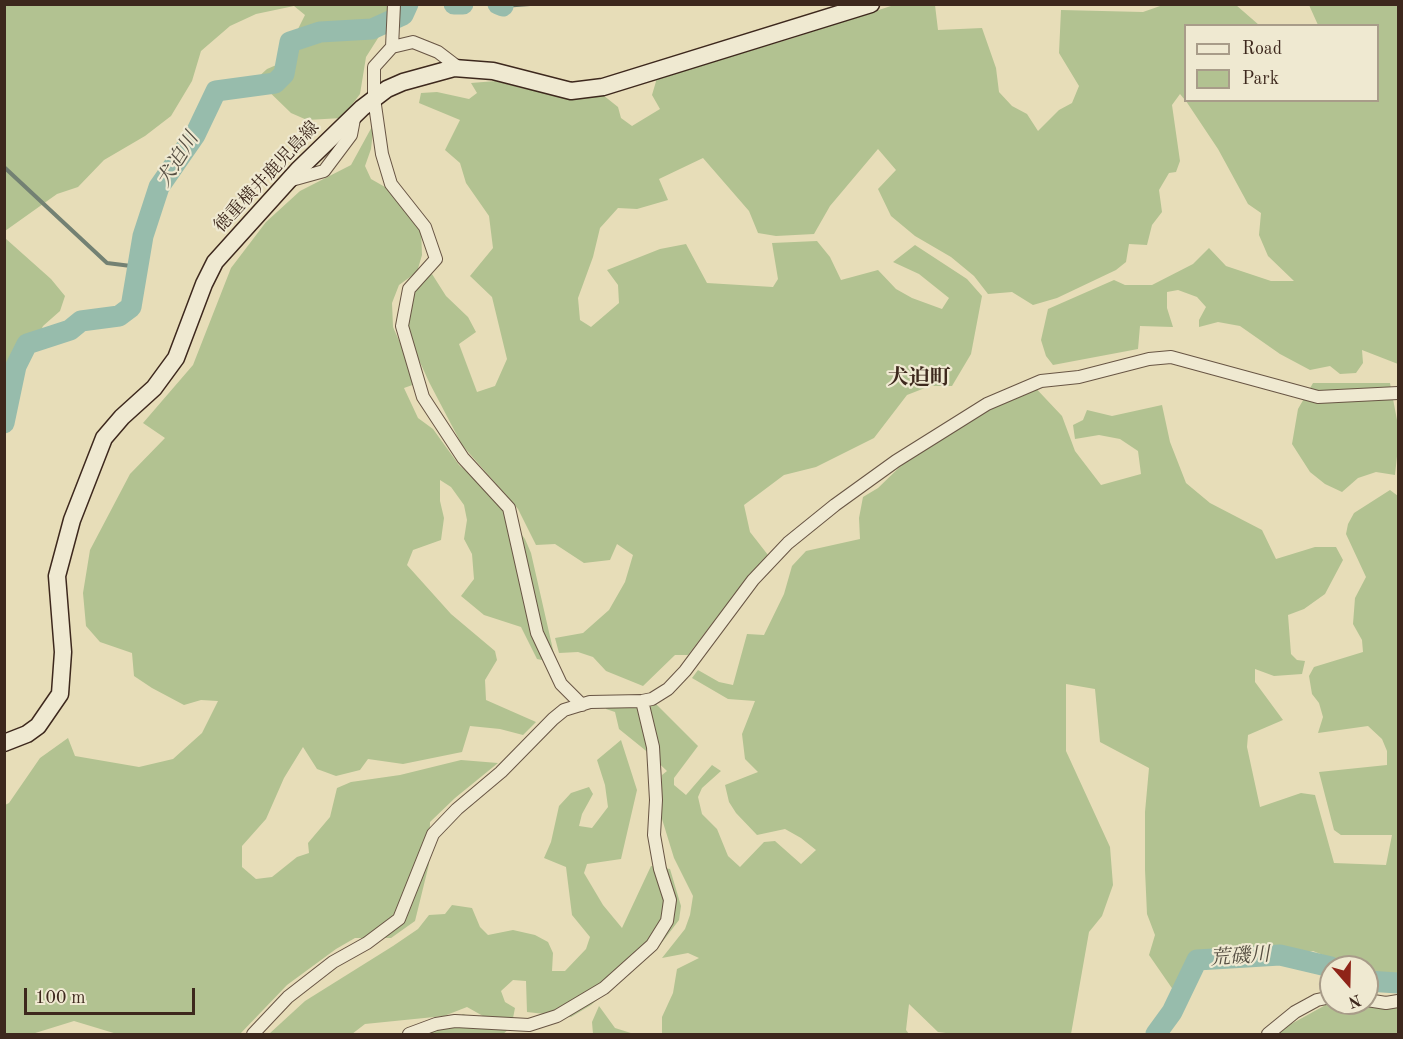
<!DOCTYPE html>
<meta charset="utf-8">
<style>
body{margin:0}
#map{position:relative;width:1403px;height:1039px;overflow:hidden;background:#e7ddb8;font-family:"Old Standard TT",serif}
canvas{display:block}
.frame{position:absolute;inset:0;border:6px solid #3d281d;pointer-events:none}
.legend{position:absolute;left:1184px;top:24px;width:195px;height:78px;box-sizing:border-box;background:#efe9d1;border:2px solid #a89c89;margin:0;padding:8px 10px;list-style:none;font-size:18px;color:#3d281d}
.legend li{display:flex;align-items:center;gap:12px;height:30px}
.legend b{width:30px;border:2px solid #a89c89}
.north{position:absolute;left:1319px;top:955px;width:60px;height:60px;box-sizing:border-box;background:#efe9d1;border:2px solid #a89c89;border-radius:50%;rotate:160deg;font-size:16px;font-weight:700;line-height:24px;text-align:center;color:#3d281d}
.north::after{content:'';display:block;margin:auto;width:21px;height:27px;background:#8f2418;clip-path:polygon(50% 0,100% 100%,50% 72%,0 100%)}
.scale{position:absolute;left:24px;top:988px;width:171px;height:27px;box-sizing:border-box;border:3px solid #3d281d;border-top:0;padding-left:8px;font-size:18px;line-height:21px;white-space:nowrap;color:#3d281d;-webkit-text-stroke:4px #efe9d1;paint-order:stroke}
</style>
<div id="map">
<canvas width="1403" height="1039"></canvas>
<div class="frame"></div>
<ul class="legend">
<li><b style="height:8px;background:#efe9d1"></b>Road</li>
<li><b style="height:16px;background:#b2c291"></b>Park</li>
</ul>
<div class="north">N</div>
<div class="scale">100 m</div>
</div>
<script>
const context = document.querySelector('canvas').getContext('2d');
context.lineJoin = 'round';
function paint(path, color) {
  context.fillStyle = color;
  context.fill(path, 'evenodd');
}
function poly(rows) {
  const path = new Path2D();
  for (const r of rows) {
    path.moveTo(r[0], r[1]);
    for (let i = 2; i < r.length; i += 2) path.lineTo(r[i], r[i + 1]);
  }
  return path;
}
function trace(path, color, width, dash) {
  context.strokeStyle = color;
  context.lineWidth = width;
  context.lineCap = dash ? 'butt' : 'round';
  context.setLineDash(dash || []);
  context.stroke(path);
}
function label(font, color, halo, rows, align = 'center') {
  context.font = font + ' "Old Standard TT","Noto Serif JP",serif';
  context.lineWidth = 4.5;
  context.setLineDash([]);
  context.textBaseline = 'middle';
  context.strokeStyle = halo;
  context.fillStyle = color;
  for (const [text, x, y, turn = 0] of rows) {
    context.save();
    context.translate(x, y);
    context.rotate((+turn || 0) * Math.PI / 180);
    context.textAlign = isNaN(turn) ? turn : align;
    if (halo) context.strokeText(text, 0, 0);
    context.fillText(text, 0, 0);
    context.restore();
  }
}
paint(poly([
 [5,5,399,5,366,57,360,94,342,118,307,120,291,113,256,79,267,69,281,63,305,15,294,6,256,14,230,26,201,51,192,81,171,116,145,136,104,160,78,187,57,194,5,231],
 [894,5,935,5,938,30,982,28,996,68,999,92,1012,106,1027,114,1038,131,1059,110,1072,103,1079,86,1059,53,1061,10,1143,12,1163,5,1236,5,1259,25,1186,26,1185,100,1180,94,1172,105,1180,161,1176,172,1169,173,1159,190,1162,212,1152,225,1147,245,1129,244,1126,262,1116,270,1057,298,1033,305,1012,292,988,294,974,276,951,257,915,236,891,216,878,189,896,170,878,149,830,206,814,234,776,236,758,233,749,211,703,158,659,179,668,200,637,209,618,208,600,228,593,257,578,298,580,320,591,327,619,303,618,285,607,270,660,249,686,244,707,283,773,287,778,279,772,243,817,241,830,257,841,280,878,270,896,289,912,298,942,309,949,298,919,274,893,262,915,245,967,279,982,296,971,354,952,386,930,386,907,395,874,438,816,467,784,475,744,505,750,532,768,555,734,595,688,655,675,655,643,686,606,671,593,657,578,652,559,653,555,638,583,633,609,610,625,582,633,555,617,544,610,560,584,563,555,544,536,545,518,509,462,445,429,382,409,338,407,303,419,281,432,274,446,296,468,317,476,332,459,344,477,392,495,386,507,359,492,297,470,276,493,248,489,216,466,183,460,163,445,150,460,120,419,103,421,93,437,92,469,99,477,93,471,83,496,81,525,89,579,96,603,95,618,107,621,118,632,126,660,109,652,95,657,78,790,39],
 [1309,5,1398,5,1398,364,1362,350,1363,363,1356,373,1340,374,1330,366,1310,370,1280,354,1240,326,1218,322,1199,327,1199,320,1206,307,1197,297,1178,290,1167,292,1167,308,1173,327,1140,326,1138,349,1053,365,1046,356,1041,340,1048,309,1114,280,1125,285,1152,285,1193,264,1209,248,1226,266,1271,281,1294,281,1268,256,1259,235,1261,213,1248,204,1218,149,1186,101,1378,100,1378,26,1318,25],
 [374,123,371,149,365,166,371,179,406,199,421,228,422,255,417,272,399,285,392,303,393,327,418,383,404,388,418,418,433,429,459,465,483,485,525,539,531,553,556,663,537,659,521,627,484,615,461,596,474,579,472,554,464,539,467,520,464,505,451,487,440,480,440,501,444,518,441,540,413,550,407,565,451,614,495,651,497,660,485,680,486,700,536,722,523,735,500,729,470,726,462,752,403,764,368,759,360,770,336,776,317,769,303,747,284,778,266,819,242,846,242,867,256,879,272,877,297,857,309,853,308,843,330,817,337,788,351,782,400,775,461,760,498,763,455,798,430,822,429,864,415,921,391,938,355,938,336,949,287,985,240,1034,117,1034,74,1021,32,1034,5,1034,5,805,9,803,40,758,68,738,75,756,139,767,173,759,202,733,218,701,201,700,184,705,152,688,134,676,132,653,100,642,86,626,83,593,90,550,130,474,165,438,143,423,193,365,231,268,266,222,300,191,351,165],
 [5,238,51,279,65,296,60,311,43,326,5,406],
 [1029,381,1062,416,1075,451,1101,485,1141,474,1138,451,1120,439,1099,435,1075,439,1073,425,1083,420,1087,410,1112,416,1162,405,1170,442,1186,483,1210,503,1262,530,1276,559,1315,547,1336,547,1343,560,1325,594,1304,609,1288,615,1291,654,1297,660,1305,661,1302,674,1274,676,1255,669,1255,682,1283,720,1248,735,1247,747,1260,807,1301,793,1315,795,1334,863,1386,865,1392,835,1341,835,1334,830,1319,772,1387,765,1387,751,1382,739,1368,726,1318,733,1323,717,1319,703,1312,694,1309,676,1314,667,1363,652,1362,640,1353,624,1355,598,1366,577,1346,534,1348,524,1354,513,1390,490,1398,496,1398,981,1367,972,1367,967,1353,967,1313,951,1280,959,1252,949,1236,956,1207,955,1197,975,1176,994,1149,955,1155,935,1147,914,1145,870,1145,812,1149,768,1100,742,1095,689,1066,684,1066,751,1110,847,1113,885,1102,916,1089,932,1071,1034,954,1034,938,1032,909,1004,906,1030,909,1034,662,1034,662,1017,673,993,677,969,699,958,688,953,662,958,685,929,690,915,693,896,674,858,662,819,662,775,667,771,645,750,619,729,615,712,606,709,608,697,655,703,698,746,674,778,674,785,686,795,712,765,721,771,702,788,698,797,702,814,717,829,728,856,740,867,764,842,775,841,801,864,816,850,801,838,785,829,757,835,736,813,729,802,725,785,758,772,745,759,742,734,755,701,728,699,692,678,698,670,719,682,733,685,747,634,764,635,784,594,792,566,806,551,860,539,859,518,863,497,878,488,909,458],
 [1313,383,1390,383,1397,420,1398,447,1395,475,1376,472,1358,478,1342,492,1325,484,1310,472,1292,444,1298,409],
 [621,740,637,790,621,859,587,864,584,873,603,905,622,928,651,866,670,869,681,906,679,920,657,949,591,1005,571,1017,527,1012,526,981,513,980,501,991,505,1002,515,1008,513,1018,483,1016,467,1007,444,1016,365,1024,352,1034,269,1034,305,1001,393,946,418,929,429,915,445,914,452,905,472,908,480,927,488,935,513,930,535,935,548,942,553,953,552,971,565,971,586,949,590,937,572,915,566,867,544,858,551,842,559,806,571,793,589,787,593,794,582,814,579,826,592,828,608,807,605,785,597,760],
 [1398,998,1398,1034,1273,1034,1331,1002,1367,1003],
 [599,1006,615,1028,634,1034,593,1034,592,1022],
 [463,1014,478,1019,509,1029,503,1034,425,1034,444,1027]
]), '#b2c291');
trace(poly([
 [503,6,530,4],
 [4,167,107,263,139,267]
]), '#738173', 4);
trace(poly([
 [454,4,463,4],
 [498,4,503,6],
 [4,423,16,366,27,344,70,330,81,321,119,316,131,307,143,236,159,187,195,135,216,91,275,83,284,74,290,42,320,32,372,29,403,15,408,4],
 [1367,981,1398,983],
 [1156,1034,1172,1012,1197,960,1280,955,1331,967]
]), '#97bcac', 21);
const street = poly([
 [394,4,392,47,374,67,374,98,382,154,391,184,425,227,436,259,409,289,402,326,423,397,463,458,509,508,537,633,561,684,582,705],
 [392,47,413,42,438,52,459,68],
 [288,181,324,171,351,135,355,114],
 [1367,1000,1386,1003,1398,1001],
 [253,1034,288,997,333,962,367,943,399,919,433,834,457,809,501,772,553,719,564,710,590,702,642,701,652,699,668,689,685,671,753,580,788,543,835,505,896,461,987,404,1041,381,1079,377,1149,359,1171,357,1318,397,1398,393],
 [409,1034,436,1024,455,1021,529,1025,557,1016,604,988,652,945,667,921,670,900,660,869,654,835,656,800,653,747,642,701],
 [1268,1034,1295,1012,1317,1000,1331,997]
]);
const secondary = poly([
 [4,743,27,734,38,726,60,694,63,652,57,576,72,520,104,438,122,417,154,388,176,358,204,284,215,262,298,170,362,108,387,89,403,82,454,68,493,71,571,91,603,87,871,4]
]);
trace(street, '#685544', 14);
trace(secondary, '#3d281d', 19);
trace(street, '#efe9d1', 12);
trace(secondary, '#efe9d1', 16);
label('18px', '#3d281d', '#efe9d1', [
 ["徳重横井鹿児島線",267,177,-47]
]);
label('italic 20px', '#544d41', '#efe9d1', [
 ["犬迫川",178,160,-58],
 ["荒磯川",1240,957,-4]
]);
label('bold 21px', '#3d281d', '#efe9d1', [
 ["犬迫町",919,378]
]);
</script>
